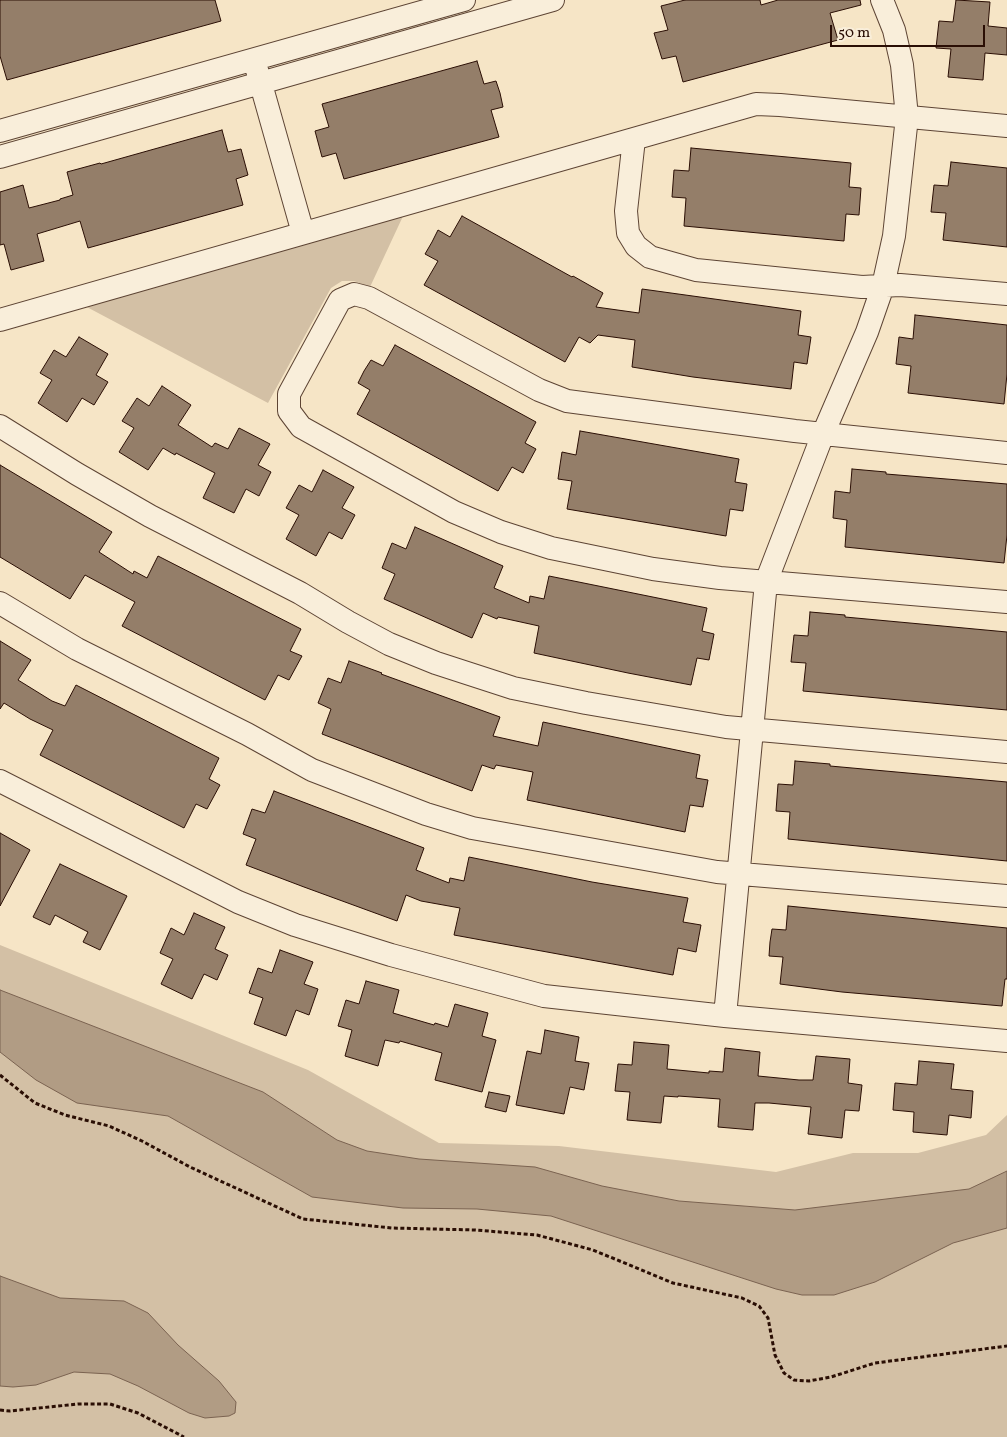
<!DOCTYPE html>
<style>
body{margin:0}
#map{position:relative;width:1007px;height:1437px;overflow:hidden;background:#f6e5c6;font-family:Vollkorn,serif}
canvas{display:block}
.scale{position:absolute;left:830px;top:25px;width:155px;height:22px;box-sizing:border-box;border:2px solid #2a0e04;border-top:0;padding-left:6px;font-size:15px;line-height:18px;white-space:nowrap;color:#2a0e04;-webkit-text-stroke:4px #f9eeda;paint-order:stroke}
</style>
<div id="map">
<canvas width="1007" height="1437"></canvas>
<div class="scale">50 m</div>
</div>
<script>
const context = document.querySelector('canvas').getContext('2d');
context.lineJoin = 'round';
function paint(path, color) {
  context.fillStyle = color;
  context.fill(path, 'evenodd');
}
function poly(rows) {
  const path = new Path2D();
  for (const r of rows) {
    path.moveTo(r[0], r[1]);
    for (let i = 2; i < r.length; i += 2) path.lineTo(r[i], r[i + 1]);
  }
  return path;
}
function trace(path, color, width, dash) {
  context.strokeStyle = color;
  context.lineWidth = width;
  context.lineCap = dash ? 'butt' : 'round';
  context.setLineDash(dash || []);
  context.stroke(path);
}
paint(poly([
 [404,214,370,287,354,281,342,281,331,288,268,403,83,305],
 [0,945,308,1070,439,1143,559,1146,776,1172,853,1153,918,1153,986,1135,1007,1115,1007,1437,0,1437]
]), '#d3c0a5');
const water = poly([
 [0,990,263,1092,337,1140,367,1151,419,1159,535,1167,602,1186,679,1201,795,1210,969,1189,1007,1171,1007,1228,953,1243,875,1282,834,1295,802,1295,776,1289,551,1216,477,1209,403,1208,312,1197,168,1116,77,1103,36,1080,0,1052,0,990],
 [0,1276,60,1298,124,1301,148,1313,178,1345,219,1381,236,1402,235,1413,229,1416,205,1418,189,1413,138,1386,110,1374,74,1372,36,1385,13,1387,0,1386,0,1276]
]);
paint(water, '#b19c84');
trace(water, '#7b6351', 1);
const building = poly([
 [0,0,215,0,221,21,7,80,0,56,0,0],
 [685,0,760,0,761,5,778,0,860,0,861,5,830,13,838,40,683,82,676,56,662,59,654,33,668,30,661,6,685,0],
 [956,0,990,2,988,26,1007,28,1007,55,985,53,983,80,948,77,951,49,936,48,939,21,953,22,956,0],
 [477,61,484,84,496,81,500,93,503,107,491,110,499,137,344,179,336,153,322,157,315,131,329,127,322,104,477,61],
 [222,130,228,152,241,149,248,175,236,179,243,205,88,248,80,221,37,234,44,261,11,270,4,244,0,245,0,192,23,185,29,208,60,200,60,199,73,195,67,172,100,163,101,164,222,130],
 [691,148,851,163,849,187,861,188,859,215,846,214,844,241,684,226,686,198,672,197,674,170,689,171,691,148],
 [951,162,1007,168,1007,247,943,240,946,213,931,212,934,185,948,186,951,162],
 [462,216,572,277,573,276,603,293,596,307,639,313,642,289,801,311,798,335,811,337,807,364,794,362,791,389,693,377,632,367,635,340,598,335,590,343,579,337,565,362,424,285,438,261,425,254,432,242,438,230,450,237,462,216],
 [915,315,1007,325,1007,374,1004,404,908,393,911,366,896,364,899,337,913,339,915,315],
 [79,337,108,354,96,375,108,382,94,405,82,398,67,422,38,403,52,380,40,373,54,350,66,357,79,337],
 [395,345,536,422,525,443,536,449,523,473,512,467,498,491,357,414,370,390,358,383,364,371,371,360,383,366,395,345],
 [162,386,191,405,178,425,212,447,215,443,228,449,239,428,270,444,258,465,271,472,259,496,246,489,234,513,203,498,215,473,176,453,175,455,163,448,148,470,119,452,134,428,122,421,137,398,149,406,162,386],
 [580,431,739,459,735,482,747,484,743,511,730,509,726,536,567,509,572,481,558,479,560,465,562,452,576,455,580,431],
 [0,465,112,532,99,552,133,574,134,571,147,578,158,556,301,629,290,651,302,656,289,680,278,675,265,700,122,626,135,602,85,575,70,599,0,557,0,465],
 [852,469,886,472,886,474,1007,484,1007,535,1004,563,845,547,847,520,833,518,835,491,850,493,852,469],
 [323,470,354,487,342,508,355,515,342,539,329,532,316,556,286,539,299,515,286,508,299,485,312,492,323,470],
 [415,527,503,566,494,588,529,603,530,596,544,599,549,576,707,608,702,631,714,634,709,660,697,658,691,685,628,673,534,653,539,626,498,617,497,619,483,613,472,638,384,599,395,574,382,568,392,543,406,549,415,527],
 [810,612,845,615,845,617,1007,632,1007,710,803,691,806,663,791,662,794,635,808,636,810,612],
 [0,641,31,660,18,680,52,701,65,706,76,685,219,758,209,779,220,785,207,809,196,804,184,828,40,755,53,730,30,719,4,703,0,709,0,641],
 [349,661,382,673,381,674,500,717,493,736,538,746,543,722,700,755,696,778,708,780,703,807,690,805,685,832,527,800,533,772,496,765,494,769,482,765,472,791,322,734,331,709,318,703,328,678,341,683,349,661],
 [795,761,830,764,830,766,1007,782,1007,861,788,839,790,812,776,811,778,784,793,785,795,761],
 [274,791,424,848,416,870,449,883,450,878,464,881,469,857,592,882,688,898,683,922,701,925,696,952,678,948,673,975,454,935,460,908,421,901,406,895,397,921,304,887,246,865,256,839,243,834,252,809,265,813,274,791],
 [0,833,30,850,0,906,0,833],
 [60,864,127,896,100,950,83,942,88,932,55,915,50,925,33,917,60,864],
 [788,906,1007,928,1007,979,1005,979,1002,1006,842,992,780,984,783,957,769,956,770,942,772,929,786,930,788,906],
 [194,913,225,927,215,949,228,955,217,980,204,974,192,999,161,984,173,959,160,953,171,928,184,935,194,913],
 [280,950,313,962,304,984,318,989,309,1015,296,1010,286,1036,254,1024,263,998,249,993,258,968,272,973,280,950],
 [366,981,399,990,393,1013,434,1025,435,1023,448,1027,455,1004,488,1013,482,1036,496,1040,482,1092,435,1080,442,1053,400,1041,399,1043,385,1040,378,1066,345,1056,352,1030,338,1026,346,1000,359,1004,366,981],
 [545,1030,579,1037,575,1061,589,1063,584,1090,570,1087,564,1114,516,1105,527,1051,541,1054,545,1030],
 [634,1042,669,1045,667,1069,709,1073,709,1071,723,1072,725,1048,760,1052,758,1076,799,1080,813,1080,816,1056,850,1059,848,1083,862,1085,859,1111,845,1110,842,1138,808,1134,811,1107,769,1103,755,1103,753,1130,718,1127,720,1099,678,1096,678,1097,664,1096,661,1123,627,1120,630,1092,615,1091,618,1064,632,1065,634,1042],
 [919,1061,954,1064,951,1089,973,1091,971,1118,949,1115,947,1135,913,1132,914,1112,893,1110,895,1083,917,1085,919,1061],
 [489,1092,510,1096,506,1112,485,1107,489,1092]
]);
paint(building, '#947e69');
trace(building, '#2a0e04', 1);
const street = poly([
 [257,70,303,233],
 [0,131,464,0],
 [634,139,626,211,628,233,636,246,650,257,696,270,862,287,900,285,1007,294],
 [0,157,553,0],
 [0,320,756,104,780,105,1007,126],
 [0,426,77,474,150,516,300,593,348,622,389,644,436,663,513,688,586,703,726,727,1007,752],
 [1007,453,795,431,567,401,539,390,369,298,354,294,340,300,289,394,289,411,301,427,454,512,501,532,551,548,653,569,720,578,1007,602],
 [0,603,77,649,247,734,312,770,426,814,472,828,717,872,1007,896],
 [0,781,238,902,295,925,391,955,544,996,725,1016,1007,1041],
 [725,1016,766,582,823,434,867,332,883,286,894,236,907,117,902,65,894,30,882,0]
]);
trace(street, '#5d4434', 24);
trace(poly([
 [0,1075,35,1103,65,1115,109,1126,142,1141,190,1167,303,1219,392,1228,475,1230,537,1235,593,1250,673,1283,742,1298,759,1306,768,1318,775,1355,784,1373,794,1380,809,1381,831,1377,875,1363,1007,1346],
 [0,1410,10,1411,78,1404,110,1404,138,1413,184,1437]
]), '#2a0e04', 3, [4, 2.5]);
trace(street, '#f9eeda', 22);
</script>
